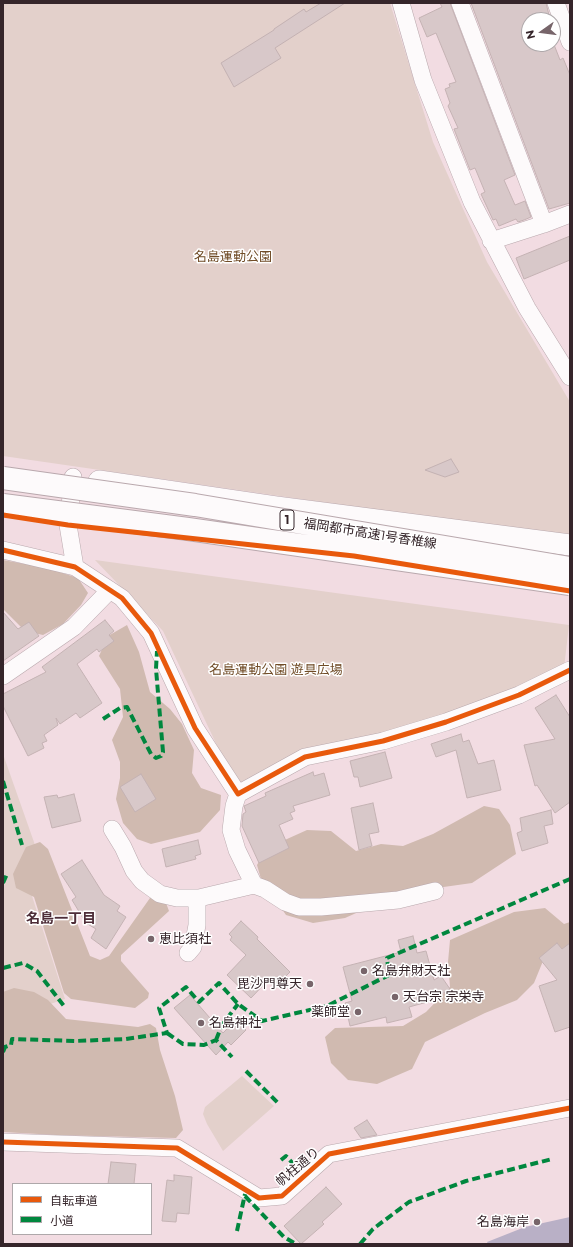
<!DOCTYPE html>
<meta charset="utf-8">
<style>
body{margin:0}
#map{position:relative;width:573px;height:1247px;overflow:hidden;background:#f2dce2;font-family:Montserrat,"Noto Sans JP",sans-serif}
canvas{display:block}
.frame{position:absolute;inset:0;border:4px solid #35252a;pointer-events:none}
.legend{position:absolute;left:12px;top:1183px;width:140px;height:52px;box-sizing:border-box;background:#fff;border:1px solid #aea8aa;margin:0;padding:5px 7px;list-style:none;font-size:12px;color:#35252a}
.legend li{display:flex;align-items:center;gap:8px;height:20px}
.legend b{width:20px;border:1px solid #aea8aa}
.north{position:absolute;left:521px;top:12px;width:40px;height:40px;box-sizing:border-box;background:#fff;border:1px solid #aea8aa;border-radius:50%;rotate:256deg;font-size:11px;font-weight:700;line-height:16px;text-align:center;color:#35252a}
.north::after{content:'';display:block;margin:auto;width:14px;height:18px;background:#77656a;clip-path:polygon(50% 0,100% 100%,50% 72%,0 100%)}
</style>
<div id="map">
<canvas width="573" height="1247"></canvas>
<div class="frame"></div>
<ul class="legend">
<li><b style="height:5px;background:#e8590c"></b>自転車道</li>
<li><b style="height:5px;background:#00873e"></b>小道</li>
</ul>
<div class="north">N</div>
</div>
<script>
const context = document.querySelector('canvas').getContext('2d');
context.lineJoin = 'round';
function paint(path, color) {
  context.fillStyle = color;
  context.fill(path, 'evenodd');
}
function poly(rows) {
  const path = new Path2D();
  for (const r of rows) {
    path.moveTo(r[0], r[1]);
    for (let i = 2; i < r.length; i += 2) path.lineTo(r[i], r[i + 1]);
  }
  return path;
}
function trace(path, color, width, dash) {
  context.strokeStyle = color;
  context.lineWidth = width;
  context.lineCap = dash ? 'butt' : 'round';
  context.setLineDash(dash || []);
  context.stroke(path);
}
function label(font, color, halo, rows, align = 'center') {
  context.font = font + ' Montserrat,"Noto Sans JP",sans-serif';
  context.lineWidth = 3;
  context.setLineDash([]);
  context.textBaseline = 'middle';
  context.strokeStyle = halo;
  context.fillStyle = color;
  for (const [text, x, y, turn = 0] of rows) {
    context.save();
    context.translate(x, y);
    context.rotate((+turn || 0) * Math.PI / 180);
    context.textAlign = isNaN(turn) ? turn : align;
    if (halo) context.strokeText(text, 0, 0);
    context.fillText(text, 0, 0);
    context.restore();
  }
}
paint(poly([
 [3,3,390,3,433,142,487,262,570,402,570,538,3,456],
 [95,560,569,625,564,668,520,690,237,788,163,631],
 [3,754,35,845,32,896,65,999,3,1020],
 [242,1076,274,1106,223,1151,207,1124,203,1114,205,1107]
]), '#e3d0cb');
paint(poly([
 [3,560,47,568,78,578,88,593,81,605,63,624,43,635,25,631,3,609],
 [127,625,139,652,150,692,170,709,182,724,194,750,192,773,201,788,221,795,220,810,200,832,151,844,137,839,123,823,116,799,120,778,120,762,112,740,123,717,120,689,99,656,108,636],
 [484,806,499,809,510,825,516,854,472,883,401,893,345,918,313,923,286,915,261,879,257,865,267,848,307,830,331,831,356,851,381,844,403,846,433,834],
 [40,842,48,849,90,956,100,960,109,956,150,898,154,898,166,903,169,911,121,955,121,961,149,993,148,998,135,1008,71,999,64,993,34,897,16,888,13,874,26,847],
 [545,908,564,924,570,922,570,947,543,961,534,983,517,1000,485,1013,425,1042,412,1069,377,1084,348,1080,331,1063,325,1037,335,1028,403,1026,426,1012,450,987,448,962,450,940,514,912],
 [14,988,34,992,48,1000,66,1019,138,1027,150,1024,156,1028,160,1050,175,1096,183,1130,176,1138,56,1135,3,1132,3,992]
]), '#d0bab0');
paint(poly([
 [570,1217,570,1244,488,1244,487,1242,525,1227]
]), '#b9b0c6');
const building = poly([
 [321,3,345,3,275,48,281,58,234,87,221,63,274,30,274,29,304,9,306,12,321,3],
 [440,3,450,3,515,175,504,180,515,205,525,201,531,217,524,220,518,222,516,219,499,226,496,219,493,220,481,194,485,192,475,168,470,170,454,129,458,128,448,106,450,103,445,89,450,87,449,84,456,82,436,33,427,37,419,18,442,7,440,3],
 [471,3,546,3,550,19,529,20,529,44,553,44,553,42,560,60,563,58,570,75,570,203,549,209,471,3],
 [570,236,570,260,524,279,516,258,570,236],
 [451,459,459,472,445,477,425,470,451,459],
 [3,612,18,629,29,622,39,636,3,661,3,612],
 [105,620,114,631,109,635,114,641,99,652,97,649,77,664,102,703,80,718,76,713,60,724,56,718,58,725,44,735,47,741,42,743,44,748,28,756,3,706,3,694,46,672,42,667,105,620],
 [556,695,570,717,570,802,555,813,537,785,535,786,524,745,555,739,535,708,556,695],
 [461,734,463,742,469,740,478,764,494,760,501,790,467,798,456,750,436,757,431,744,461,734],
 [385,752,392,778,360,787,358,777,354,777,350,761,385,752],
 [313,772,314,776,324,773,330,795,293,806,295,811,290,813,293,819,279,825,289,848,259,863,242,826,243,814,246,812,244,806,266,796,265,793,313,772],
 [141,774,156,799,135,812,120,787,141,774],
 [74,794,81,821,52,828,44,797,57,795,58,798,74,794],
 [373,803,379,832,369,834,372,846,359,850,351,808,373,803],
 [551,810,553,824,544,826,548,843,522,851,517,833,522,831,520,818,551,810],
 [198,840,201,854,195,856,196,859,166,867,162,849,198,840],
 [82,860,104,895,120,906,117,911,126,917,106,949,91,938,96,929,86,923,72,900,76,897,61,874,82,860],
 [241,921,258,937,257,939,290,972,278,984,271,977,251,998,227,975,246,955,230,940,232,937,229,934,241,921],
 [413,936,417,953,426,951,434,980,441,976,450,989,431,1001,409,1007,412,1017,387,1023,386,1017,350,1026,345,1003,352,1001,343,967,401,952,398,940,413,936],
 [557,943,562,949,570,943,570,1027,555,1032,539,986,557,980,539,958,557,943],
 [190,995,223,1033,236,1020,246,1030,231,1045,228,1042,216,1055,174,1008,190,995],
 [367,1120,377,1135,361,1138,354,1128,367,1120],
 [111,1162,136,1164,134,1184,108,1184,111,1162],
 [174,1175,192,1177,189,1214,177,1213,176,1222,162,1221,167,1180,174,1181,174,1175],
 [326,1187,342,1204,322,1222,324,1224,301,1244,284,1226,326,1187]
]);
paint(building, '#d8c8c9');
trace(building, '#c4b2b3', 1);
const minor = poly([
 [401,3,423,80,472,202,527,308,570,377],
 [460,3,544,224],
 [556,3,570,42],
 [491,241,544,224,570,214],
 [73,477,68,525,75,567],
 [3,550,75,567,122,598,151,633,195,728,238,794,305,757,383,741,446,722,519,695,570,670],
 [3,676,74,627,110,590],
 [238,794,234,806,231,830,237,850,254,885],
 [112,829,123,847,134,871,142,881,160,894,177,898,199,898,254,885,265,889,285,902,299,907,321,907,398,900,435,891],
 [188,953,193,947,197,925,197,898],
 [3,1142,177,1148,259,1198,282,1196,329,1154,570,1108]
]);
const tertiary = poly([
 [99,481,276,507,570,545]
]);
trace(minor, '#b9a8ad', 18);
trace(tertiary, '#b9a8ad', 22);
trace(minor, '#fdfafb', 17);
trace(tertiary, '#fdfafb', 21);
const motorwayBridge = poly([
 [3,478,195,505,570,568],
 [3,505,188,529,570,584]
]);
trace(motorwayBridge, '#b9a8ad', 24, []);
trace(motorwayBridge, '#fdfafb', 22);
trace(poly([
 [103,719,120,708,127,707,151,754,156,758,161,756,163,752,156,669,157,651],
 [3,781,22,845],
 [3,883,7,874],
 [3,968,23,963,37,971,64,1006],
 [167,1033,183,1044,204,1045,216,1040,232,1057],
 [216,1040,222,1025,238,1004],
 [3,1052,5,1047,11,1045,12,1039,75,1041,126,1039,167,1033,159,1008,186,987,199,1002,219,983,238,1004,262,1021,327,1006,389,975,387,958,570,879],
 [246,1071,279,1104],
 [281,1160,286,1156,298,1169],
 [245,1196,284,1237,296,1244],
 [237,1231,245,1194],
 [360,1244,373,1229,409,1202,466,1181,552,1159]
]), '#00873e', 4, [8, 4]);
trace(poly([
 [3,515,68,525,354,556,570,591],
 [3,550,75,567,122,598,151,633,195,728,238,794,305,757,383,741,446,722,519,695,570,670],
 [3,1142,177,1148,259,1198,282,1196,329,1154,570,1108]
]), '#e8590c', 5);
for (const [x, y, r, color] of [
 [151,939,4,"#77656a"],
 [364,971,4,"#77656a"],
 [310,984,4,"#77656a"],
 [395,997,4,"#77656a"],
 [358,1012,4,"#77656a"],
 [201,1023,4,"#77656a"],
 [537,1222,4,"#77656a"]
]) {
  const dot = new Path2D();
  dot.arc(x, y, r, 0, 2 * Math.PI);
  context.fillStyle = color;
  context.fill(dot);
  trace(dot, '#fff', 1.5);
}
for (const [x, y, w] of [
 [287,520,14]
]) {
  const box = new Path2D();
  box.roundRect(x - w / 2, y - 10, w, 20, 3);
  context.fillStyle = '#fff';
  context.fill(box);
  trace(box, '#35252a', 1);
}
label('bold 12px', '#35252a', null, [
 ["1",287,520]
]);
label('13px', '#704c27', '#fff', [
 ["名島運動公園",233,257],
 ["名島運動公園 遊具広場",276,670]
]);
label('13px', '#35252a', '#fff', [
 ["福岡都市高速1号香椎線",370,534,9],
 ["帆柱通り",298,1167,-40]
]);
label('13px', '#35252a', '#fff', [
 ["恵比須社",159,939],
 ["名島弁財天社",372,971],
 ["毘沙門尊天",302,984,"right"],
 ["天台宗 宗栄寺",403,997],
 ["薬師堂",350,1012,"right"],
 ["名島神社",209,1023],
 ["名島海岸",529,1222,"right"]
], 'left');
label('bold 14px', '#4d2d38', '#fff', [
 ["名島一丁目",61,919]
]);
</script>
